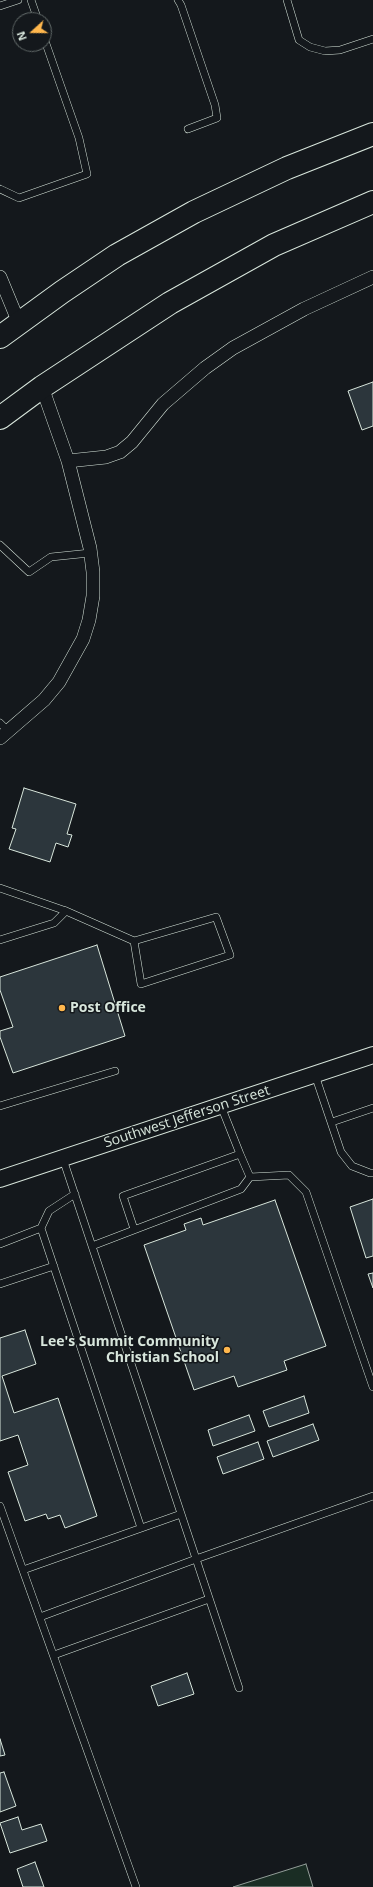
<!DOCTYPE html>
<style>
body{margin:0}
#map{position:relative;width:373px;height:1887px;overflow:hidden;background:#14181c;font-family:"Open Sans",sans-serif}
canvas{display:block}
.north{position:absolute;left:12px;top:12px;width:40px;height:40px;box-sizing:border-box;background:#14181c;border:1px solid #626a69;border-radius:50%;rotate:249deg;font-size:11px;font-weight:700;line-height:16px;text-align:center;color:#d8e6dc}
.north::after{content:'';display:block;margin:auto;width:14px;height:18px;background:#ffb74d;clip-path:polygon(50% 0,100% 100%,50% 72%,0 100%)}
</style>
<div id="map">
<canvas width="373" height="1887"></canvas>
<div class="north">N</div>
</div>
<script>
const context = document.querySelector('canvas').getContext('2d');
context.lineJoin = 'round';
function paint(path, color) {
  context.fillStyle = color;
  context.fill(path, 'evenodd');
}
function poly(rows) {
  const path = new Path2D();
  for (const r of rows) {
    path.moveTo(r[0], r[1]);
    for (let i = 2; i < r.length; i += 2) path.lineTo(r[i], r[i + 1]);
  }
  return path;
}
function trace(path, color, width, dash) {
  context.strokeStyle = color;
  context.lineWidth = width;
  context.lineCap = dash ? 'butt' : 'round';
  context.setLineDash(dash || []);
  context.stroke(path);
}
function label(font, color, halo, rows, align = 'center') {
  context.font = font + ' "Open Sans",sans-serif';
  context.lineWidth = 3;
  context.setLineDash([]);
  context.textBaseline = 'middle';
  context.strokeStyle = halo;
  context.fillStyle = color;
  for (const [text, x, y, turn = 0] of rows) {
    context.save();
    context.translate(x, y);
    context.rotate((+turn || 0) * Math.PI / 180);
    context.textAlign = isNaN(turn) ? turn : align;
    if (halo) context.strokeText(text, 0, 0);
    context.fillText(text, 0, 0);
    context.restore();
  }
}
const green = poly([
 [306,1864,313,1887,233,1887,306,1864]
]);
paint(green, '#1a2d24');
trace(green, '#939e99', 1);
const building = poly([
 [373,382,373,426,362,430,348,391,373,382],
 [24,788,76,804,67,834,72,835,68,847,56,843,50,862,9,849,16,829,12,828,24,788],
 [97,945,125,1036,13,1073,0,1037,0,1031,13,1027,0,990,0,977,97,945],
 [373,1199,373,1256,366,1258,350,1207,373,1199],
 [275,1200,326,1346,284,1361,287,1370,238,1387,234,1376,194,1390,144,1245,186,1230,184,1224,201,1218,203,1225,275,1200],
 [373,1273,373,1288,368,1274,373,1273],
 [25,1330,36,1364,2,1376,14,1413,58,1398,97,1516,65,1528,60,1515,48,1519,46,1514,25,1521,8,1472,28,1465,18,1435,0,1441,0,1338,25,1330],
 [304,1396,309,1413,269,1427,263,1411,304,1396],
 [249,1415,255,1431,213,1446,208,1430,249,1415],
 [313,1424,319,1440,273,1457,267,1441,313,1424],
 [258,1442,264,1459,223,1474,217,1457,258,1442],
 [187,1673,194,1694,158,1706,151,1686,187,1673],
 [0,1739,5,1755,0,1756,0,1739],
 [4,1772,16,1806,0,1812,0,1773,4,1772],
 [18,1817,22,1830,41,1824,47,1841,10,1853,0,1823,18,1817],
 [35,1862,44,1887,23,1887,17,1869,35,1862]
]);
paint(building, '#2c363c');
trace(building, '#d8e6dc', 1);
const service = poly([
 [31,0,38,20],
 [178,0,181,5,215,105,217,118,188,129],
 [287,0,299,40,310,47,325,51,340,50,373,39],
 [0,6,18,0],
 [0,189,19,198,87,174,79,138,44,38],
 [0,545,29,572,51,557,90,553],
 [0,723,8,731],
 [0,888,66,911,134,941,216,917,230,955,141,984,134,941],
 [0,940,54,923,66,911],
 [315,1075,341,1152,352,1166,370,1173,373,1173],
 [0,1106,115,1071],
 [332,1122,373,1108],
 [240,1154,250,1177],
 [63,1159,239,1688],
 [250,1177,289,1175,306,1192,373,1387],
 [75,1194,49,1211,41,1228,141,1528],
 [134,1229,123,1196,240,1154,221,1106],
 [0,1244,41,1228],
 [92,1246,241,1189,250,1177],
 [0,1284,54,1266],
 [0,1506,136,1887],
 [23,1570,181,1514],
 [40,1617,196,1559,373,1496],
 [54,1655,209,1599]
]);
const minor = poly([
 [0,277,19,323],
 [68,461,106,457,120,452,132,442,163,404,205,368,233,348,304,309,373,277],
 [0,738,44,700,59,682,83,639,89,620,93,596,93,572,90,548,68,461,42,387]
]);
const tertiary = poly([
 [0,1179,373,1055]
]);
const trunk = poly([
 [0,337,62,292,117,255,194,212,287,168,373,134],
 [0,418,42,387,170,303,274,245,373,202]
]);
trace(service, '#d8e6dc', 8);
trace(minor, '#d8e6dc', 14);
trace(tertiary, '#d8e6dc', 18);
trace(trunk, '#d8e6dc', 24);
trace(service, '#14181c', 7);
trace(minor, '#14181c', 13);
trace(tertiary, '#14181c', 16);
trace(trunk, '#14181c', 22);
for (const [x, y, r, color] of [
 [62,1008,4,"#ffb74d"],
 [227,1350,4,"#ffb74d"]
]) {
  const dot = new Path2D();
  dot.arc(x, y, r, 0, 2 * Math.PI);
  context.fillStyle = color;
  context.fill(dot);
  trace(dot, '#14181c', 1.5);
}
label('bold 14px', '#d8e6dc', '#14181c', [
 ["Post Office",70,1008],
 ["Lee's Summit Community",219,1342,"right"],
 ["Christian School",219,1358,"right"]
], 'left');
label('14px', '#d8e6dc', '#14181c', [
 ["Southwest Jefferson Street",187,1117,-18]
]);
</script>
